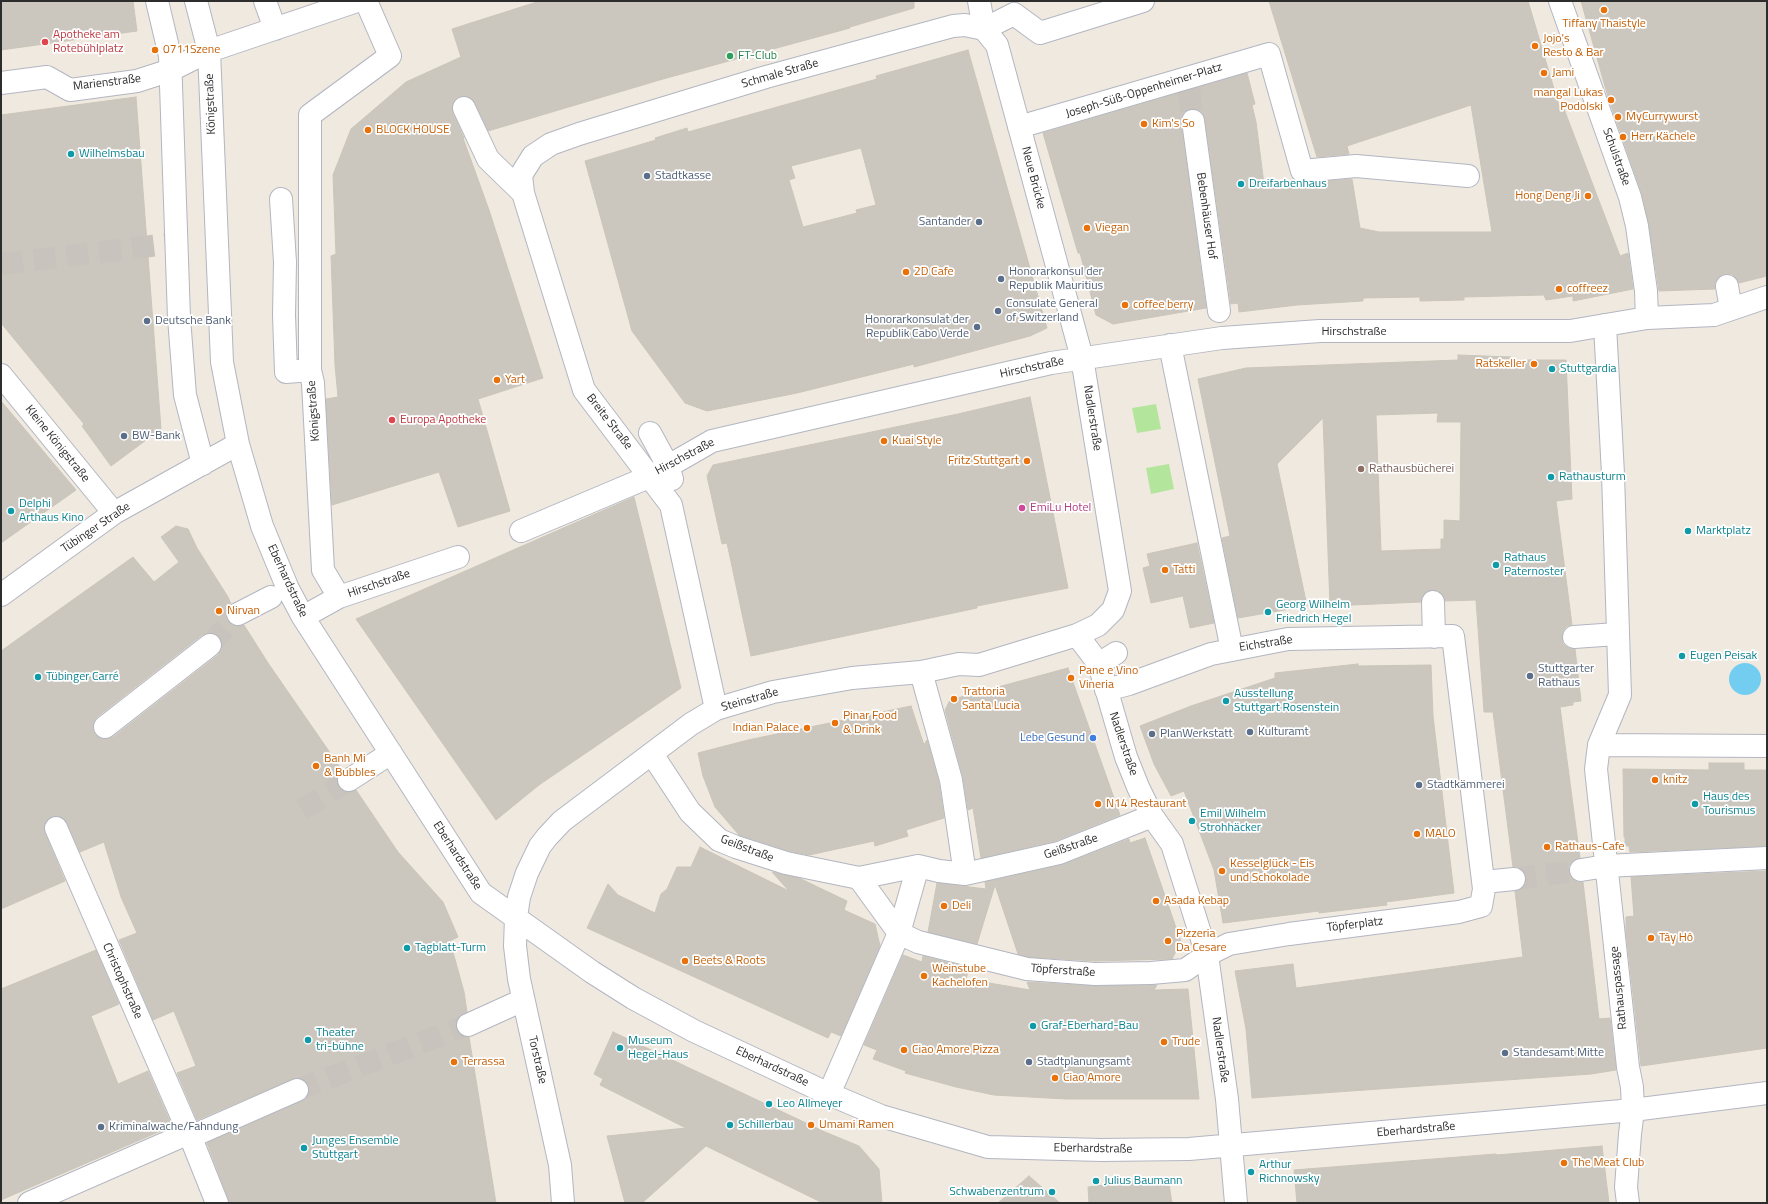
<!DOCTYPE html>
<meta charset="utf-8">
<style>
body{margin:0}
#map{position:relative;width:1768px;height:1204px;overflow:hidden;background:#efe9e0;font-family:"Titillium Web",sans-serif}
canvas{display:block}
.frame{position:absolute;inset:0;border:2px solid #2d2d2d;pointer-events:none}
</style>
<div id="map">
<canvas width="1768" height="1204"></canvas>
<div class="frame"></div>
</div>
<script>
const context = document.querySelector('canvas').getContext('2d');
context.lineJoin = 'round';
function paint(path, color) {
  context.fillStyle = color;
  context.fill(path, 'evenodd');
}
function poly(rows) {
  const path = new Path2D();
  for (const r of rows) {
    if (r.length === 3) {
      path.moveTo(r[0] + r[2], r[1]);
      path.arc(r[0], r[1], r[2], 0, 2 * Math.PI);
      continue;
    }
    path.moveTo(r[0], r[1]);
    for (let i = 2; i < r.length; i += 2) path.lineTo(r[i], r[i + 1]);
  }
  return path;
}
function trace(path, color, width, dash) {
  context.strokeStyle = color;
  context.lineWidth = width;
  context.lineCap = dash ? 'butt' : 'round';
  context.setLineDash(dash || []);
  context.stroke(path);
}
function label(font, color, halo, rows, align = 'center') {
  context.font = font + ' "Titillium Web",sans-serif';
  context.lineWidth = 3.5;
  context.setLineDash([]);
  context.textBaseline = 'middle';
  context.strokeStyle = halo;
  context.fillStyle = color;
  for (const [text, x, y, turn = 0] of rows) {
    context.save();
    context.translate(x, y);
    context.rotate((+turn || 0) * Math.PI / 180);
    context.textAlign = isNaN(turn) ? turn : align;
    if (halo) context.strokeText(text, 0, 0);
    context.fillText(text, 0, 0);
    context.restore();
  }
}
paint(poly([
 [1156,404,1161,429,1137,433,1132,408],
 [1169,464,1174,489,1151,494,1146,468]
]), '#b4e59c');
paint(poly([
 [1745,679,16]
]), '#72cdf1');
const building = poly([
 [1,1,133,1,137,31,1,50,1,1],
 [540,1,914,1,914,8,850,27,850,28,663,79,488,131,475,103,471,98,465,96,459,97,454,101,452,107,453,113,464,138,463,138,489,210,543,378,478,399,510,511,458,527,439,472,332,505,326,399,338,397,335,365,331,256,336,254,333,175,351,129,406,82,461,57,452,29,540,1],
 [1269,1,1528,1,1560,109,1564,109,1620,256,1628,253,1633,289,1573,301,1573,296,1546,300,1544,295,1464,297,1464,300,1420,301,1420,297,1363,298,1363,301,1297,305,1239,312,1238,303,1231,304,1205,119,1203,113,1197,109,1192,109,1185,111,1181,117,1181,123,1206,308,1113,324,1096,315,1080,253,1078,253,1043,133,1247,73,1255,104,1252,105,1256,122,1264,184,1297,182,1303,183,1352,179,1360,228,1379,232,1492,232,1471,105,1347,146,1349,154,1317,157,1269,1],
 [1581,1,1767,1,1767,276,1739,283,1736,278,1732,274,1725,274,1719,277,1715,282,1715,289,1659,291,1649,224,1642,194,1608,97,1581,1],
 [968,50,1047,328,1030,336,914,367,914,364,797,393,707,411,685,403,632,331,585,161,656,140,655,138,687,128,688,132,877,79,876,76,968,50],
 [861,148,876,205,856,210,857,213,803,227,789,180,795,178,791,166,861,148],
 [136,97,161,429,111,466,82,426,84,424,1,323,1,115,136,97],
 [1458,355,1511,357,1511,360,1566,360,1572,499,1556,501,1572,625,1567,626,1563,631,1562,637,1563,644,1568,648,1575,649,1581,701,1573,702,1573,705,1560,707,1580,858,1573,861,1569,866,1569,872,1572,878,1577,882,1583,882,1599,1019,1610,1018,1616,1070,1591,1074,1252,1098,1246,1029,1235,971,1293,964,1296,988,1523,957,1515,891,1522,889,1526,884,1526,878,1524,871,1519,867,1513,867,1493,712,1484,712,1476,600,1445,601,1443,595,1439,591,1432,590,1426,592,1422,596,1421,602,1330,606,1323,418,1277,464,1307,606,1238,618,1222,538,1230,536,1198,379,1246,368,1458,360,1458,355],
 [1438,413,1437,422,1461,422,1460,521,1444,520,1444,539,1441,539,1441,549,1381,551,1376,415,1438,413],
 [1030,397,1068,588,977,606,977,608,751,656,727,543,722,544,707,476,713,465,958,414,1030,397],
 [1,401,76,490,1,543,1,401],
 [634,497,681,688,539,785,496,820,356,619,634,497],
 [176,526,188,529,197,548,228,597,231,604,227,608,226,613,227,620,232,625,237,626,244,625,268,663,342,770,338,775,337,780,339,787,343,791,349,792,356,790,398,852,443,902,458,937,450,941,464,992,467,1012,458,1018,456,1024,457,1030,461,1035,469,1037,496,1203,230,1203,207,1143,302,1101,307,1098,309,1092,308,1085,304,1080,299,1078,292,1079,197,1120,177,1073,196,1066,174,1011,153,1020,119,940,137,933,121,897,104,842,80,852,67,823,63,818,57,816,51,817,46,821,44,827,45,833,65,881,1,909,1,651,133,557,154,582,179,562,161,537,176,526],
 [208,633,215,634,220,638,222,644,222,649,218,655,113,737,106,739,100,738,95,735,93,728,94,722,97,717,202,635,208,633],
 [1197,543,1214,623,1190,628,1183,596,1151,603,1143,568,1150,566,1147,554,1197,543],
 [1358,664,1358,666,1431,665,1433,716,1454,893,1386,902,1387,905,1319,913,1319,911,1223,923,1214,870,1184,791,1171,796,1154,764,1140,726,1191,706,1275,678,1275,673,1358,664],
 [1068,668,1120,815,1055,841,981,858,973,808,968,810,963,777,945,710,950,700,1068,668],
 [911,706,924,745,927,740,939,783,944,818,906,830,908,836,875,846,874,841,809,855,789,851,739,835,715,807,703,776,698,753,748,740,911,706],
 [1709,763,1744,763,1744,770,1767,770,1767,846,1630,852,1629,846,1625,846,1625,837,1624,837,1623,769,1709,770,1709,763],
 [1145,838,1181,942,1172,959,1095,961,1029,957,1018,954,995,885,977,944,928,932,937,883,986,889,985,882,1062,865,1129,839,1130,843,1145,838],
 [700,847,789,891,772,872,799,878,847,901,844,910,875,924,880,946,841,1036,831,1032,828,1038,587,928,608,884,618,895,655,913,661,894,667,889,677,867,691,867,700,847],
 [1767,871,1767,1048,1641,1066,1626,931,1626,917,1634,916,1631,877,1767,871],
 [96,950,119,1004,91,1016,118,1084,148,1071,172,1126,1,1200,1,989,96,950],
 [903,955,922,962,923,956,969,968,966,979,1030,990,1027,982,1095,986,1157,985,1154,990,1188,989,1199,1099,1066,1099,994,1095,956,1087,905,1073,906,1071,873,1059,877,1050,864,1045,903,955],
 [613,1032,825,1132,859,1146,879,1169,882,1203,823,1203,706,1146,642,1203,625,1203,607,1136,686,1128,600,1085,603,1079,594,1074,613,1032],
 [1602,1146,1609,1203,1297,1203,1294,1170,1496,1154,1497,1155,1602,1146],
 [1029,1176,1060,1203,998,1203,1029,1176],
 [1168,1178,1172,1203,1089,1203,1088,1187,1168,1178]
]);
paint(building, '#cbc7be');
trace(building, '#cbc5b9', 1);
trace(poly([
 [1189,89,1193,121],
 [1,264,176,243],
 [210,645,238,614],
 [302,810,349,780],
 [1514,879,1581,870],
 [297,1090,468,1025]
]), '#c8c3bc', 22, [22, 11]);
const street = poly([
 [157,1,170,56,179,318,185,395,203,464],
 [196,1,209,51,222,362,238,444,262,526,288,589,303,617,481,893,592,972,633,998,694,1031,829,1094,881,1116,988,1147,1101,1150,1189,1149,1633,1110,1767,1093],
 [265,1,275,29],
 [1560,1,1630,197,1637,226,1646,291,1647,318],
 [984,29,1014,14,1040,33,1143,1],
 [1,83,47,77,70,90,137,81,171,70,209,51,357,1],
 [464,108,488,159,523,193],
 [1193,121,1219,311],
 [1019,127,1269,54,1302,171,1356,166,1468,176],
 [281,199,285,262,284,315,286,372,310,370],
 [1727,286,1731,309],
 [1605,325,1613,474,1620,695,1599,745,1596,769,1628,1067,1632,1087,1633,1110,1630,1134,1626,1187,1628,1203],
 [1170,345,1232,650],
 [1,375,114,513],
 [650,433,668,466,672,479],
 [521,531,651,476,712,441,1051,363,1222,338,1320,331,1570,331,1647,318,1714,315,1767,297],
 [1,595,114,513,238,444],
 [339,597,323,570,313,383,310,370,310,115,390,56,366,1],
 [1433,602,1434,637],
 [238,614,271,597],
 [303,617,339,597,458,557],
 [1077,635,1099,664,1126,757,1138,787,1152,816,1172,844,1207,955,1227,1099,1236,1203],
 [1574,637,1617,634],
 [1099,664,1116,653],
 [921,672,951,780,965,874],
 [716,709,671,505,584,390,523,193,521,175,533,156,551,144,579,134,766,77,953,26,965,25,984,29],
 [105,727,210,645],
 [1599,745,1767,746],
 [652,754,690,812,719,840,736,847,786,863,859,878,918,866,939,871,965,874,1059,853,1152,816],
 [349,780,391,753],
 [56,828,189,1133,217,1203],
 [1581,870,1606,866,1767,858],
 [859,878,899,933,918,866],
 [1484,882,1514,879],
 [468,1025,523,1000],
 [829,1094,899,933,918,942,1027,969,1095,974,1151,973,1185,970,1207,955,1229,944,1289,934,1459,912,1481,906,1484,889,1453,636,1288,639,1211,654,1129,684,1106,690],
 [29,1203,189,1133,197,1134,297,1090],
 [563,1203,560,1165,519,979,515,946,516,917,519,897,527,873,540,846,547,837,562,821,691,724,716,709,773,692,852,678,921,672,959,664,979,665,1077,635,1098,625,1113,610,1120,591,1082,358,997,45,984,29,979,1]
]);
trace(street, '#b3b6c1', 24);
trace(street, '#fff', 22);
for (const [x, y, r, color] of [
 [1604,10,4,"#e8710a"],
 [45,42,4,"#e0444e"],
 [1535,46,4,"#e8710a"],
 [155,50,4,"#e8710a"],
 [730,56,4,"#2e9e5b"],
 [1544,73,4,"#e8710a"],
 [1611,100,4,"#e8710a"],
 [1618,117,4,"#e8710a"],
 [1144,124,4,"#e8710a"],
 [368,130,4,"#e8710a"],
 [1623,137,4,"#e8710a"],
 [71,154,4,"#0f9aa8"],
 [647,176,4,"#5c6f8a"],
 [1241,184,4,"#0f9aa8"],
 [1588,196,4,"#e8710a"],
 [979,222,4,"#5c6f8a"],
 [1087,228,4,"#e8710a"],
 [906,272,4,"#e8710a"],
 [1001,279,4,"#5c6f8a"],
 [1559,289,4,"#e8710a"],
 [1125,305,4,"#e8710a"],
 [998,311,4,"#5c6f8a"],
 [147,321,4,"#5c6f8a"],
 [977,327,4,"#5c6f8a"],
 [1534,364,4,"#e8710a"],
 [1552,369,4,"#0f9aa8"],
 [497,380,4,"#e8710a"],
 [392,420,4,"#e0444e"],
 [124,436,4,"#5c6f8a"],
 [884,441,4,"#e8710a"],
 [1027,461,4,"#e8710a"],
 [1361,469,4,"#8d6e63"],
 [1551,477,4,"#0f9aa8"],
 [1022,508,4,"#d1479c"],
 [11,511,4,"#0f9aa8"],
 [1688,531,4,"#0f9aa8"],
 [1496,565,4,"#0f9aa8"],
 [1165,570,4,"#e8710a"],
 [219,611,4,"#e8710a"],
 [1268,612,4,"#0f9aa8"],
 [1682,656,4,"#0f9aa8"],
 [1530,676,4,"#5c6f8a"],
 [38,677,4,"#0f9aa8"],
 [1071,678,4,"#e8710a"],
 [954,699,4,"#e8710a"],
 [1226,701,4,"#0f9aa8"],
 [835,723,4,"#e8710a"],
 [807,728,4,"#e8710a"],
 [1250,732,4,"#5c6f8a"],
 [1152,734,4,"#5c6f8a"],
 [1093,738,4,"#3f7fe0"],
 [316,766,4,"#e8710a"],
 [1655,780,4,"#e8710a"],
 [1419,785,4,"#5c6f8a"],
 [1098,804,4,"#e8710a"],
 [1695,804,4,"#0f9aa8"],
 [1192,821,4,"#0f9aa8"],
 [1417,834,4,"#e8710a"],
 [1547,847,4,"#e8710a"],
 [1222,871,4,"#e8710a"],
 [1156,901,4,"#e8710a"],
 [944,906,4,"#e8710a"],
 [1651,938,4,"#e8710a"],
 [1168,941,4,"#e8710a"],
 [407,948,4,"#0f9aa8"],
 [685,961,4,"#e8710a"],
 [924,976,4,"#e8710a"],
 [1033,1026,4,"#0f9aa8"],
 [308,1040,4,"#0f9aa8"],
 [1164,1042,4,"#e8710a"],
 [620,1048,4,"#0f9aa8"],
 [904,1050,4,"#e8710a"],
 [1505,1053,4,"#5c6f8a"],
 [454,1062,4,"#e8710a"],
 [1029,1062,4,"#5c6f8a"],
 [1055,1078,4,"#e8710a"],
 [769,1104,4,"#0f9aa8"],
 [730,1125,4,"#0f9aa8"],
 [811,1125,4,"#e8710a"],
 [101,1127,4,"#5c6f8a"],
 [304,1148,4,"#0f9aa8"],
 [1564,1163,4,"#e8710a"],
 [1251,1172,4,"#0f9aa8"],
 [1096,1181,4,"#0f9aa8"],
 [1052,1192,4,"#0f9aa8"]
]) {
  const dot = new Path2D();
  dot.arc(x, y, r, 0, 2 * Math.PI);
  context.fillStyle = color;
  context.fill(dot);
  trace(dot, '#fff', 1.5);
}
label('12px', '#c56008', '#fff', [
 ["Tiffany Thaistyle",1604,24,"center"],
 ["Jojo's",1543,39],
 ["Resto & Bar",1543,53],
 ["0711Szene",163,50],
 ["Jami",1552,73],
 ["mangal Lukas",1603,93,"right"],
 ["Podolski",1603,107,"right"],
 ["MyCurrywurst",1626,117],
 ["Kim's So",1152,124],
 ["BLOCK HOUSE",376,130],
 ["Herr Kächele",1631,137],
 ["Hong Deng Ji",1580,196,"right"],
 ["Viegan",1095,228],
 ["2D Cafe",914,272],
 ["coffreez",1567,289],
 ["coffee berry",1133,305],
 ["Ratskeller",1526,364,"right"],
 ["Yart",505,380],
 ["Kuai Style",892,441],
 ["Fritz Stuttgart",1019,461,"right"],
 ["Tatti",1173,570],
 ["Nirvan",227,611],
 ["Pane e Vino",1079,671],
 ["Vineria",1079,685],
 ["Trattoria",962,692],
 ["Santa Lucia",962,706],
 ["Pinar Food",843,716],
 ["& Drink",843,730],
 ["Indian Palace",799,728,"right"],
 ["Banh Mi",324,759],
 ["& Bubbles",324,773],
 ["knitz",1663,780],
 ["N14 Restaurant",1106,804],
 ["MALO",1425,834],
 ["Rathaus-Cafe",1555,847],
 ["Kesselglück - Eis",1230,864],
 ["und Schokolade",1230,878],
 ["Asada Kebap",1164,901],
 ["Deli",952,906],
 ["Pizzeria",1176,934],
 ["Da Cesare",1176,948],
 ["Tây Hô",1659,938],
 ["Beets & Roots",693,961],
 ["Weinstube",932,969],
 ["Kachelofen",932,983],
 ["Trude",1172,1042],
 ["Ciao Amore Pizza",912,1050],
 ["Terrassa",462,1062],
 ["Ciao Amore",1063,1078],
 ["Umami Ramen",819,1125],
 ["The Meat Club",1572,1163]
], 'left');
label('12px', '#be3a42', '#fff', [
 ["Apotheke am",53,35],
 ["Rotebühlplatz",53,49],
 ["Europa Apotheke",400,420]
], 'left');
label('12px', '#27864d', '#fff', [
 ["FT-Club",738,56]
], 'left');
label('12px', '#2d2d2d', '#fff', [
 ["Schmale Straße",780,74,-16],
 ["Marienstraße",107,83,-7],
 ["Joseph-Süß-Oppenheimer-Platz",1144,91,-17],
 ["Königstraße",211,104,-92],
 ["Schulstraße",1616,157,70],
 ["Neue Brücke",1033,178,75],
 ["Bebenhäuser Hof",1206,216,82],
 ["Hirschstraße",1354,332],
 ["Hirschstraße",1032,368,-12],
 ["Königstraße",314,411,-94],
 ["Nadlerstraße",1092,418,81],
 ["Breite Straße",609,422,52],
 ["Kleine Königstraße",57,444,51],
 ["Hirschstraße",685,457,-28],
 ["Tübinger Straße",96,528,-34],
 ["Eberhardstraße",287,581,65],
 ["Hirschstraße",379,584,-19],
 ["Eichstraße",1266,644,-9],
 ["Steinstraße",750,700,-16],
 ["Nadlerstraße",1123,744,71],
 ["Geißstraße",1071,847,-19],
 ["Geißstraße",747,849,21],
 ["Eberhardstraße",457,856,57],
 ["Töpferplatz",1355,925,-7],
 ["Töpferstraße",1063,971,4],
 ["Christophstraße",122,981,66],
 ["Rathauspassage",1619,988,-96],
 ["Nadlerstraße",1220,1050,82],
 ["Torstraße",537,1060,77],
 ["Eberhardstraße",772,1067,25],
 ["Eberhardstraße",1416,1130,-5],
 ["Eberhardstraße",1093,1149,1]
]);
label('12px', '#0d838f', '#fff', [
 ["Wilhelmsbau",79,154],
 ["Dreifarbenhaus",1249,184],
 ["Stuttgardia",1560,369],
 ["Rathausturm",1559,477],
 ["Delphi",19,504],
 ["Arthaus Kino",19,518],
 ["Marktplatz",1696,531],
 ["Rathaus",1504,558],
 ["Paternoster",1504,572],
 ["Georg Wilhelm",1276,605],
 ["Friedrich Hegel",1276,619],
 ["Eugen Peisak",1690,656],
 ["Tübinger Carré",46,677],
 ["Ausstellung",1234,694],
 ["Stuttgart Rosenstein",1234,708],
 ["Haus des",1703,797],
 ["Tourismus",1703,811],
 ["Emil Wilhelm",1200,814],
 ["Strohhäcker",1200,828],
 ["Tagblatt-Turm",415,948],
 ["Graf-Eberhard-Bau",1041,1026],
 ["Theater",316,1033],
 ["tri-bühne",316,1047],
 ["Museum",628,1041],
 ["Hegel-Haus",628,1055],
 ["Leo Allmeyer",777,1104],
 ["Schillerbau",738,1125],
 ["Junges Ensemble",312,1141],
 ["Stuttgart",312,1155],
 ["Arthur",1259,1165],
 ["Richnowsky",1259,1179],
 ["Julius Baumann",1104,1181],
 ["Schwabenzentrum",1044,1192,"right"]
], 'left');
label('12px', '#4e5e75', '#fff', [
 ["Stadtkasse",655,176],
 ["Santander",971,222,"right"],
 ["Honorarkonsul der",1009,272],
 ["Republik Mauritius",1009,286],
 ["Consulate General",1006,304],
 ["of Switzerland",1006,318],
 ["Honorarkonsulat der",969,320,"right"],
 ["Republik Cabo Verde",969,334,"right"],
 ["Deutsche Bank",155,321],
 ["BW-Bank",132,436],
 ["Stuttgarter",1538,669],
 ["Rathaus",1538,683],
 ["Kulturamt",1258,732],
 ["PlanWerkstatt",1160,734],
 ["Stadtkämmerei",1427,785],
 ["Standesamt Mitte",1513,1053],
 ["Stadtplanungsamt",1037,1062],
 ["Kriminalwache/Fahndung",109,1127]
], 'left');
label('12px', '#785e54', '#fff', [
 ["Rathausbücherei",1369,469]
], 'left');
label('12px', '#b23c85', '#fff', [
 ["EmiLu Hotel",1030,508]
], 'left');
label('12px', '#366cbe', '#fff', [
 ["Lebe Gesund",1085,738]
], 'right');
</script>
